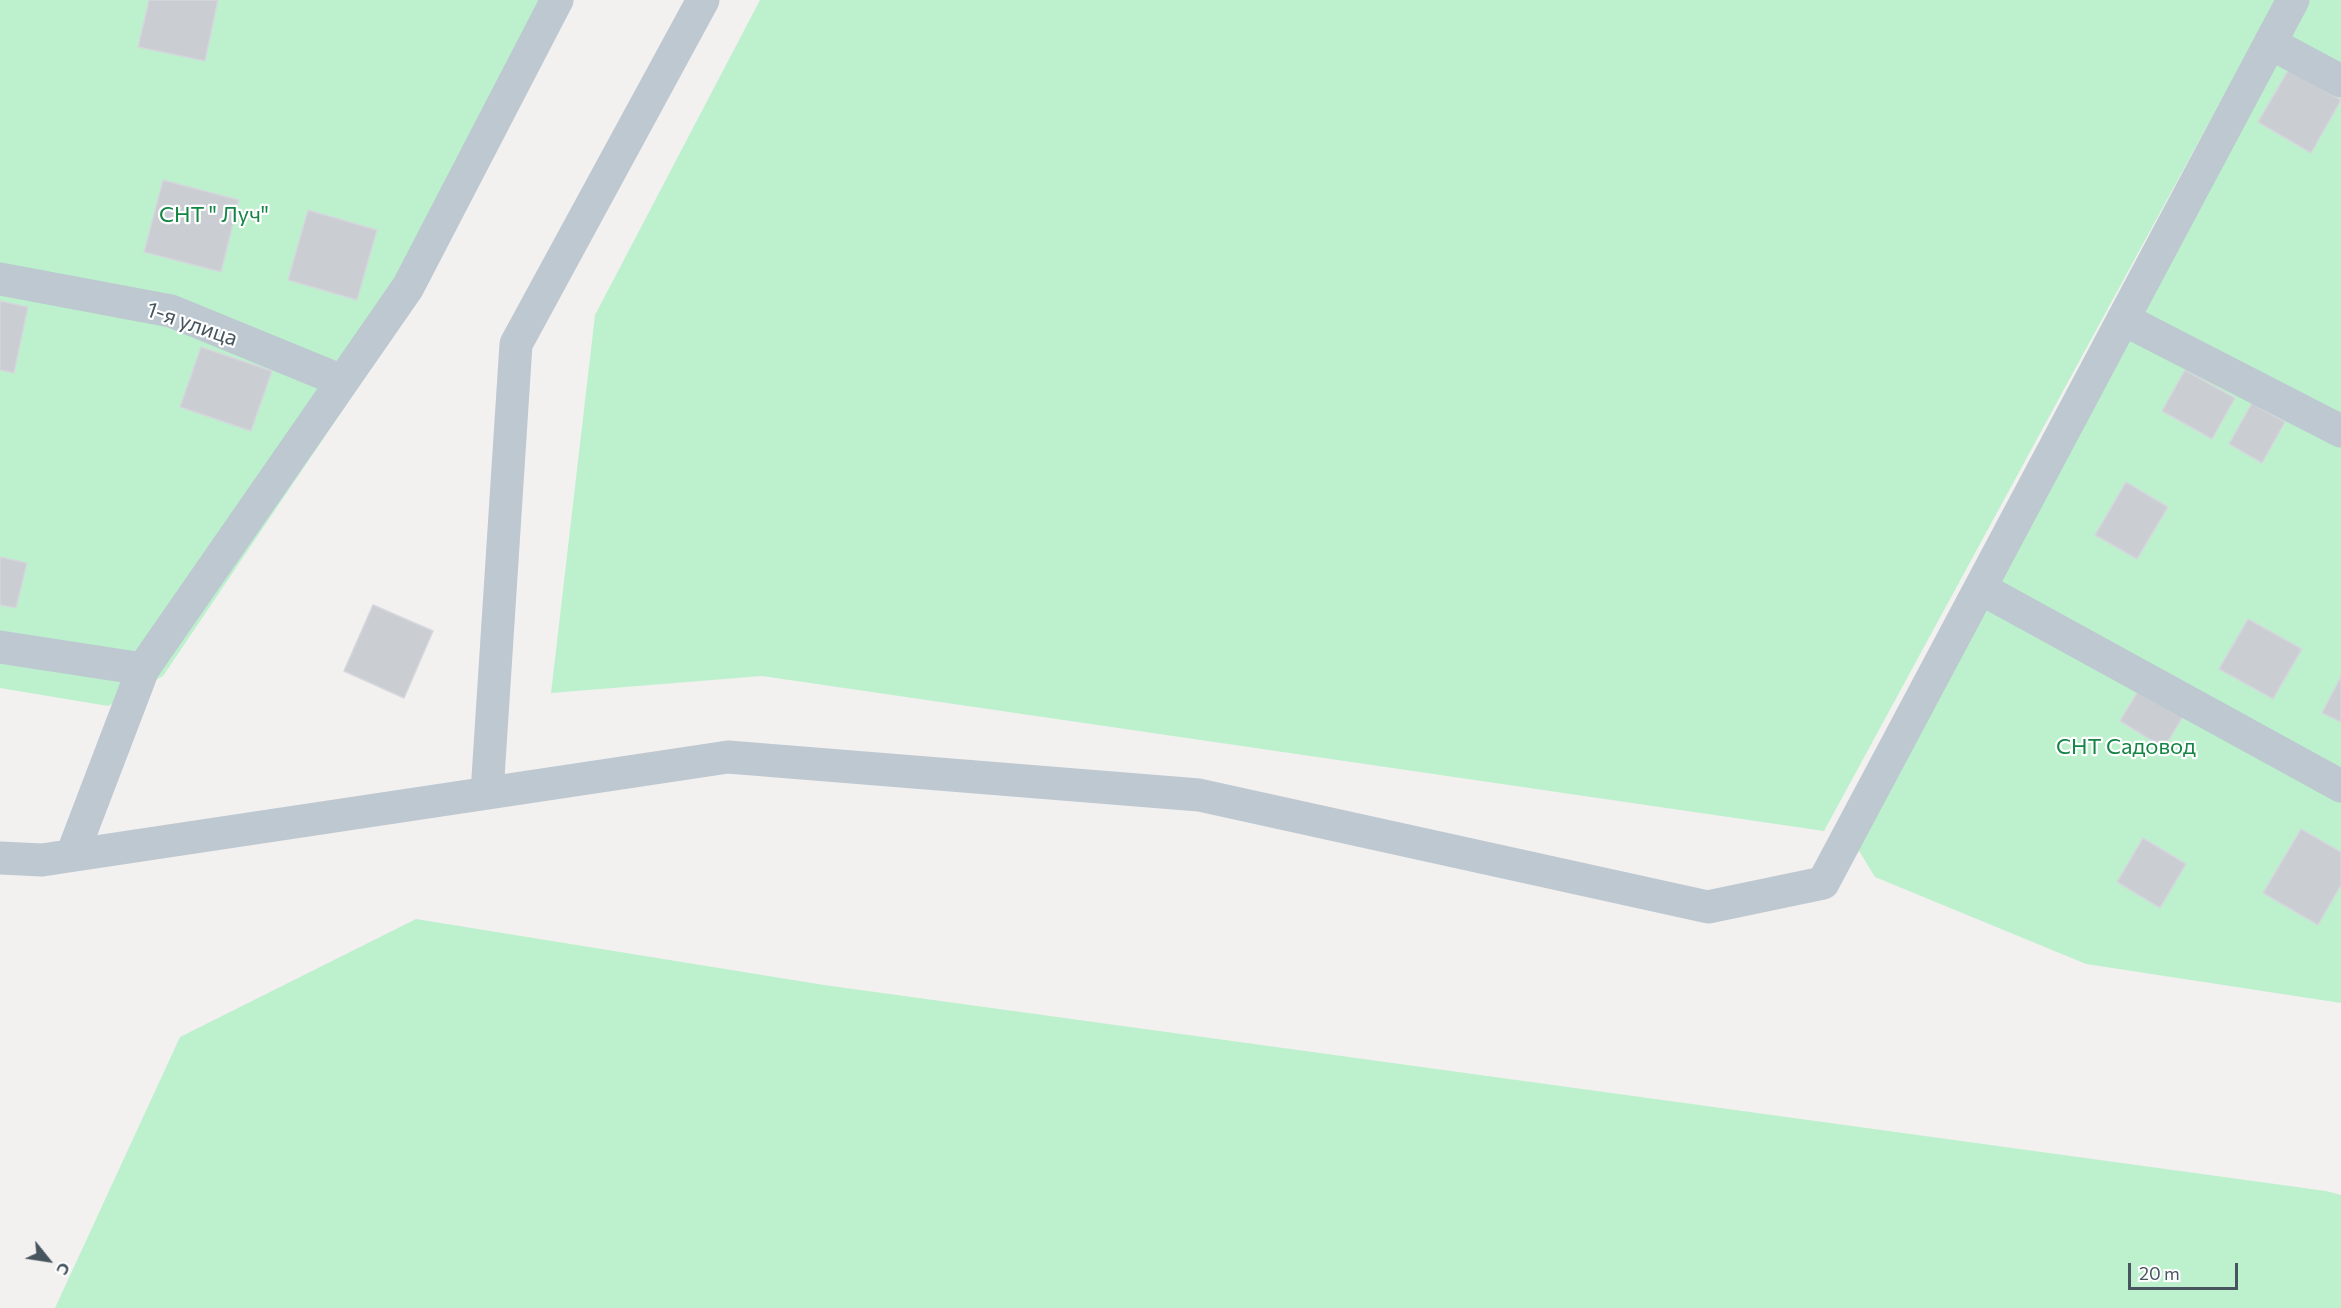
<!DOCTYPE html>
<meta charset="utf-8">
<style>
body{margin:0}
#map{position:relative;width:2341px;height:1308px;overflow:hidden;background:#f3f0f0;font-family:Commissioner,sans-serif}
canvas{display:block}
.north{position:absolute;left:18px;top:1230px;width:60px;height:60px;-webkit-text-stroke:4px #fff;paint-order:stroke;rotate:120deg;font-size:16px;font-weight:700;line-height:24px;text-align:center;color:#47555f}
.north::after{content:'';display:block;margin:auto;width:21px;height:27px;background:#47555f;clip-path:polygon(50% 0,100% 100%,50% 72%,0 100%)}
.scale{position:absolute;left:2128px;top:1263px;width:110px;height:27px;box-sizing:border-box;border:3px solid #47555f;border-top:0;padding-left:8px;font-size:18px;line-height:21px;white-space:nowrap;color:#47555f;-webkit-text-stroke:4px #fff;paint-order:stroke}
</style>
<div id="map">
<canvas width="2341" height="1308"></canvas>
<div class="north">С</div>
<div class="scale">20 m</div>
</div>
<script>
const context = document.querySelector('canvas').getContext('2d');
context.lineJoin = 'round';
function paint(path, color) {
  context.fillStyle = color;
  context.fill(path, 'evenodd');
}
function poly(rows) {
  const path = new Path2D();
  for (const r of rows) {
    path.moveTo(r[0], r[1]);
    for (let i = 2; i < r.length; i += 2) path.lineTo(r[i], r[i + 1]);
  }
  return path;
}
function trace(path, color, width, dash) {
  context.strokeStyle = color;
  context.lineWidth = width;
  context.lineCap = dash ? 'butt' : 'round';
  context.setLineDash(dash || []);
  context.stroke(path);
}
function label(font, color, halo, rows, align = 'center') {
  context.font = font + ' Commissioner,sans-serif';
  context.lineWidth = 4.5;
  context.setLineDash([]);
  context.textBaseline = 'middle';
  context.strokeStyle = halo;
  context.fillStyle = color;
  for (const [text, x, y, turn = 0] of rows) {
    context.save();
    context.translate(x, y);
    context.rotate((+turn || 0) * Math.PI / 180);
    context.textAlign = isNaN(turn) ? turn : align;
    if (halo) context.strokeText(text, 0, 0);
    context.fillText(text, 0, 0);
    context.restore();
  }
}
paint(poly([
 [0,0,572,0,421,294,163,676,108,706,0,688],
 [760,0,2341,0,2341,1003,2086,964,1875,877,1842,823,2275,1,1824,831,762,676,551,693,595,315],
 [416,919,824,985,2326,1191,2341,1195,2341,1308,55,1308,180,1037]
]), '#bdf1ce');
const building = poly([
 [149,0,218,0,205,61,138,47,149,0],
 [2289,69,2341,100,2311,153,2258,122,2289,69],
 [163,180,239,200,221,272,144,252,163,180],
 [308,210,377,230,357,300,288,280,308,210],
 [0,301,28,307,14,373,0,370,0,301],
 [201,347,272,371,251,431,180,407,201,347],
 [2185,370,2235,398,2212,439,2162,411,2185,370],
 [2252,403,2285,422,2262,463,2229,444,2252,403],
 [2126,482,2168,507,2137,559,2095,535,2126,482],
 [0,557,27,563,16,608,0,605,0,557],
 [373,605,433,631,404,698,344,671,373,605],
 [2248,619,2302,649,2273,699,2219,669,2248,619],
 [2341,676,2341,722,2322,713,2341,676],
 [2141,686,2185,713,2164,748,2120,721,2141,686],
 [2301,829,2341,852,2341,885,2318,925,2263,893,2301,829],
 [2143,838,2186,864,2160,908,2117,882,2143,838]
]);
paint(building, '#caced3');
trace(building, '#d4d7dc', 1.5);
trace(poly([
 [2270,43,2341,81],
 [0,279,171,311,342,381],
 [2123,319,2341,431],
 [1980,588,2341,786],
 [0,647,143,669],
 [487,793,516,344,703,0],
 [72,855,143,669,408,287,557,0],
 [0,858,42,860,728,757,1199,795,1708,907,1823,883,2293,0]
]), '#bdc8d0', 33);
label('22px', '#138544', '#fff', [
 ["СНТ \" Луч\"",214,215],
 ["СНТ Садовод",2126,747]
]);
label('22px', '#47555f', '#fff', [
 ["1-я улица",192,324,19]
]);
</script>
